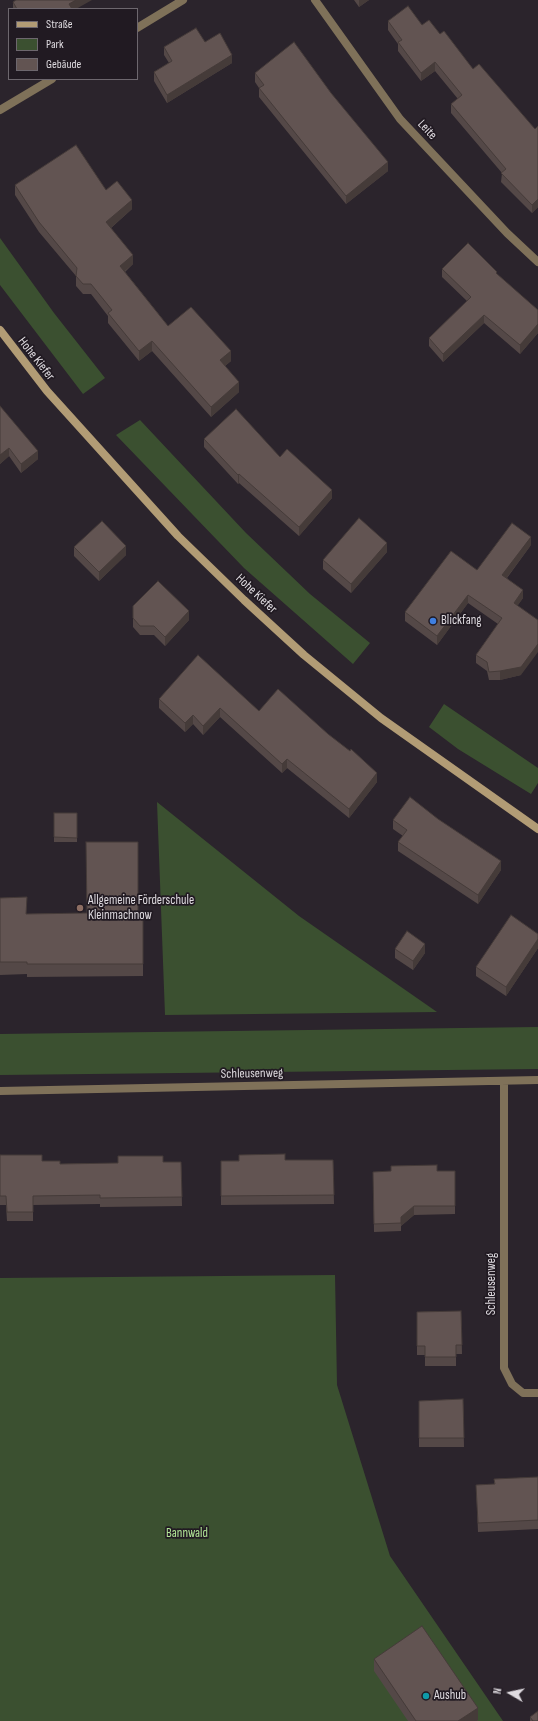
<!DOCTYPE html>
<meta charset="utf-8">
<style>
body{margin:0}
#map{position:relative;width:538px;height:1721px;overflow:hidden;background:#2b242c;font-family:"Sofia Sans Condensed",sans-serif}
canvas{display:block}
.legend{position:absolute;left:8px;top:8px;width:130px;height:72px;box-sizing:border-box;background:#211a22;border:1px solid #6d676e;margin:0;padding:5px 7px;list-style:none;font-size:12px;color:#dfdbe0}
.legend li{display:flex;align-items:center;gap:8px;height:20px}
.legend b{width:20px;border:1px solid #6d676e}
.north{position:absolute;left:490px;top:1673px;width:40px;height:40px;-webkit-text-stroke:3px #211a22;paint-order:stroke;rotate:279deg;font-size:11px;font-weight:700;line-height:16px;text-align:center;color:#dfdbe0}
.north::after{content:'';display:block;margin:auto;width:14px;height:18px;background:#dfdbe0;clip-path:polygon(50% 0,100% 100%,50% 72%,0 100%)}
</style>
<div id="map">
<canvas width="538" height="1721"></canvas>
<ul class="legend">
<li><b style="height:5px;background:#b29c75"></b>Straße</li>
<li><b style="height:11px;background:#3b5030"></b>Park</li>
<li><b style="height:11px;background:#625452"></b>Gebäude</li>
</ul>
<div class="north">N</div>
</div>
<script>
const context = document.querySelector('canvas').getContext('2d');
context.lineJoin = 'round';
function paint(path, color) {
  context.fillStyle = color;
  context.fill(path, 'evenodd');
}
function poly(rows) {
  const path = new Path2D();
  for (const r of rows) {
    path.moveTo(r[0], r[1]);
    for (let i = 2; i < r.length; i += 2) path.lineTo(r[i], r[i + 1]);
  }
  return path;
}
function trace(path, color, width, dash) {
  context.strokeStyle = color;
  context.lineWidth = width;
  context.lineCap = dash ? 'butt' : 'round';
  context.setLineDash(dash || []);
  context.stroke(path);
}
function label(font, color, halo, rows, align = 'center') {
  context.font = font + ' "Sofia Sans Condensed",sans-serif';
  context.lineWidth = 3.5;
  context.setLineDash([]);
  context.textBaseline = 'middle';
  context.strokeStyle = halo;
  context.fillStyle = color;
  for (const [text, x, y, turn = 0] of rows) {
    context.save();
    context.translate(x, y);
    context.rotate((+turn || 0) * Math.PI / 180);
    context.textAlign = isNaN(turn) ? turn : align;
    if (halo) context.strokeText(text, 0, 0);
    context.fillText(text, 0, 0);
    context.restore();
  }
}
paint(poly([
 [0,238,54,313,105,378,83,394,0,285],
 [140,420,246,533,310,594,370,643,353,664,244,568,116,435],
 [444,704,538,768,538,783,531,794,458,749,429,727],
 [157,802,299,916,437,1012,165,1015],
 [538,1027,538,1069,0,1075,0,1034],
 [335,1275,337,1385,390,1556,503,1721,0,1721,0,1278]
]), '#3b5030');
trace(poly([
 [315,0,400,119,507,233,538,262],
 [137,28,183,0],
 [0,110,52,79],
 [504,1081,504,1368,512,1384,523,1393,538,1393],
 [0,1091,538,1080]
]), '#7f7159', 8);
trace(poly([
 [0,330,47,391,178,536,244,600,304,655,381,718,538,829]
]), '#b29c75', 8);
paint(poly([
 [354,0,369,0,359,7],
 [13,2,76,9,13,9],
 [388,21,422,25,440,34,473,69,535,129,538,126,538,207,532,213,501,182,502,173,451,113,451,104,458,99,435,71,421,81,398,51,398,44,388,30],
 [164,47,232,63,167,103,154,81,154,72,169,63,164,55],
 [255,73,388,171,346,204,259,97,259,88,255,82],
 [15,185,106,190,132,209,111,228,133,264,125,272,168,326,231,361,225,366,239,392,211,417,152,351,139,361,108,323,108,316,91,294,83,294,76,286,76,276,39,232,15,195],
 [442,269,497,275,538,310,538,333,520,354,484,323,443,362,429,346,429,338,467,301,442,277],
 [0,406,38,459,21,473,9,456,0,464],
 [204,439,280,457,332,498,299,536,239,483,238,484,204,447],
 [531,545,507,578,523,598,517,606,521,675,500,680,489,680,487,671,476,663,476,655,498,624,468,603,437,645,405,621,405,612,477,570],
 [74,547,126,555,99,581,74,556],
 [387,552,351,593,323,569,323,560],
 [133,618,189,620,165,646,154,635,140,635,133,627],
 [159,699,259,711,377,782,349,818,287,768,282,773,220,717,203,735,193,724,185,732,159,708],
 [54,813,77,813,77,842,54,842],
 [393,820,501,870,478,904,398,851,398,842,403,836,393,829],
 [0,898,27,914,143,912,143,976,27,977,27,974,0,975],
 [538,934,538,948,506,996,476,976,476,967],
 [395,949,425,953,413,970,395,958],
 [0,1155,42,1161,60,1164,181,1162,182,1206,100,1207,100,1204,33,1205,33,1221,7,1221,6,1205,0,1205],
 [285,1160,333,1160,334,1204,221,1205,221,1161],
 [455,1171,455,1214,414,1215,401,1226,401,1231,374,1232,373,1172],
 [461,1311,462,1354,456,1354,456,1366,425,1366,425,1355,417,1355,417,1312],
 [463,1399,464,1447,419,1447,419,1401],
 [538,1477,538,1529,478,1532,476,1485,494,1484,494,1479],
 [374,1659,478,1720,477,1721,408,1721,374,1671],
 [530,1717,538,1721,530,1721]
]), '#544847');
paint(poly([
 [76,0,92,0,76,9,69,9,69,4],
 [359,0,369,0,359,7],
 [232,55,232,63,167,103,167,95],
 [435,62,435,71,421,81,421,73],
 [388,162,388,171,346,204,346,196],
 [538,199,538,207,532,213,532,205],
 [132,200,132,209,106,232,106,222],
 [133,255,133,264,120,275,120,266],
 [484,315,484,323,443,362,443,354],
 [538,324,538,333,520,354,520,345],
 [152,341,152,351,139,361,139,351],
 [231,351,231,361,220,370,220,360],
 [239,382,239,392,211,417,211,407],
 [9,448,9,456,0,464,0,455],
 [38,451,38,459,21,473,21,464],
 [239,474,239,483,238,484,238,475],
 [332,490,332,498,299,536,299,527],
 [531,537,531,545,502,584,502,575],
 [387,543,387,552,351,593,351,584],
 [126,546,126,555,99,581,99,572],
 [523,590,523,598,514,611,514,603],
 [468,595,468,603,437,645,437,636],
 [189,611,189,620,165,646,165,637],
 [538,644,538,652,521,675,500,680,500,671],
 [220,708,220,717,203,735,203,726],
 [193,715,193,724,185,732,185,723],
 [287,759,287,768,282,773,282,764],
 [377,773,377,782,349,818,349,809],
 [501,861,501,870,478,904,478,895],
 [538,939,538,948,506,996,506,987],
 [425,944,425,953,413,970,413,961],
 [414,1206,414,1215,401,1226,401,1217],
 [478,1708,478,1720,477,1721,458,1721]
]), '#453b39');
const building = poly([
 [16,0,76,0,69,4,72,9,17,9,13,2,16,0],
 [408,6,422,25,429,20,440,34,444,31,473,69,479,64,535,129,538,126,538,199,532,205,501,173,506,169,451,104,462,95,435,62,421,73,398,42,402,40,388,21,408,6],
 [196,28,205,42,220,33,232,55,167,95,154,72,172,61,164,47,196,28],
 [294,42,331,93,388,162,346,196,259,88,264,85,255,73,294,42],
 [76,145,106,190,117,181,132,200,106,222,133,255,120,266,168,326,191,307,231,351,220,360,239,382,211,407,152,341,139,351,108,313,112,310,91,284,83,284,76,276,77,268,39,222,15,185,76,145],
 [468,243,497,272,496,273,538,310,538,324,520,345,484,315,443,354,429,338,471,297,442,269,468,243],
 [0,406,38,451,21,464,9,448,0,455,0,406],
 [236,409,280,457,287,449,332,490,299,527,239,474,238,475,204,439,236,409],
 [359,518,387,543,351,584,323,560,359,518],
 [102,521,126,546,99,572,74,547,102,521],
 [512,523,531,537,502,575,523,590,514,603,538,620,538,644,521,667,500,671,489,672,487,662,476,655,502,618,468,595,437,636,405,612,451,551,477,570,512,523],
 [158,581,189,611,165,637,154,626,140,626,133,618,133,606,158,581],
 [198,655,259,711,278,689,328,734,350,751,351,749,377,773,349,809,287,759,282,764,220,708,203,726,193,715,185,723,159,699,198,655],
 [410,797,438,819,501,861,478,895,398,842,407,830,393,820,410,797],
 [54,813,77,813,77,838,54,837,54,813],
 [86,842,138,842,138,912,143,912,143,964,27,964,27,962,0,962,0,898,27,897,26,914,87,913,86,842],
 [511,915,538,934,538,939,506,987,476,967,511,915],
 [407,931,425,944,413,961,395,949,407,931],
 [285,1154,285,1160,333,1160,334,1195,221,1196,221,1161,239,1161,239,1155,285,1154],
 [0,1155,42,1155,42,1161,60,1161,60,1164,118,1163,118,1156,163,1156,163,1162,181,1162,182,1197,100,1198,100,1195,33,1196,33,1212,7,1212,6,1196,0,1196,0,1155],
 [437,1165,437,1171,455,1171,455,1206,414,1206,401,1217,401,1223,374,1224,373,1172,391,1171,391,1166,437,1165],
 [461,1311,462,1345,456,1345,456,1357,425,1357,425,1346,417,1346,417,1312,461,1311],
 [463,1399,464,1438,419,1438,419,1401,463,1399],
 [538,1477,538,1520,478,1523,476,1485,495,1484,494,1479,538,1477],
 [422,1626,478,1708,458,1721,416,1721,374,1659,422,1626],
 [538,1711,538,1721,533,1721,530,1717,538,1711]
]);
paint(building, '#625452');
trace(building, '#453b39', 1);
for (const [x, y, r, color] of [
 [433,621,4,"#3f7fe0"],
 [80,908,4,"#8d6e63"],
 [426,1696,4,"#0f9aa8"]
]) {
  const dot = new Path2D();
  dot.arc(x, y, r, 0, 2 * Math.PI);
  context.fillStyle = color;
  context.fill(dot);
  trace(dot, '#211a22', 1.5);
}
label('13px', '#dfdbe0', '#211a22', [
 ["Leite",427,130,47],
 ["Hohe Kiefer",36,359,52],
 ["Hohe Kiefer",256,594,43],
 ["Schleusenweg",252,1074,-1],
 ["Schleusenweg",492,1284,-90]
]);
label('13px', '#dfdbe0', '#211a22', [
 ["Blickfang",441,621],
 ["Allgemeine Förderschule",88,901],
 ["Kleinmachnow",88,916],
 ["Aushub",434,1696]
], 'left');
label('13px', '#b2e697', '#211a22', [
 ["Bannwald",187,1534]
]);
</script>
